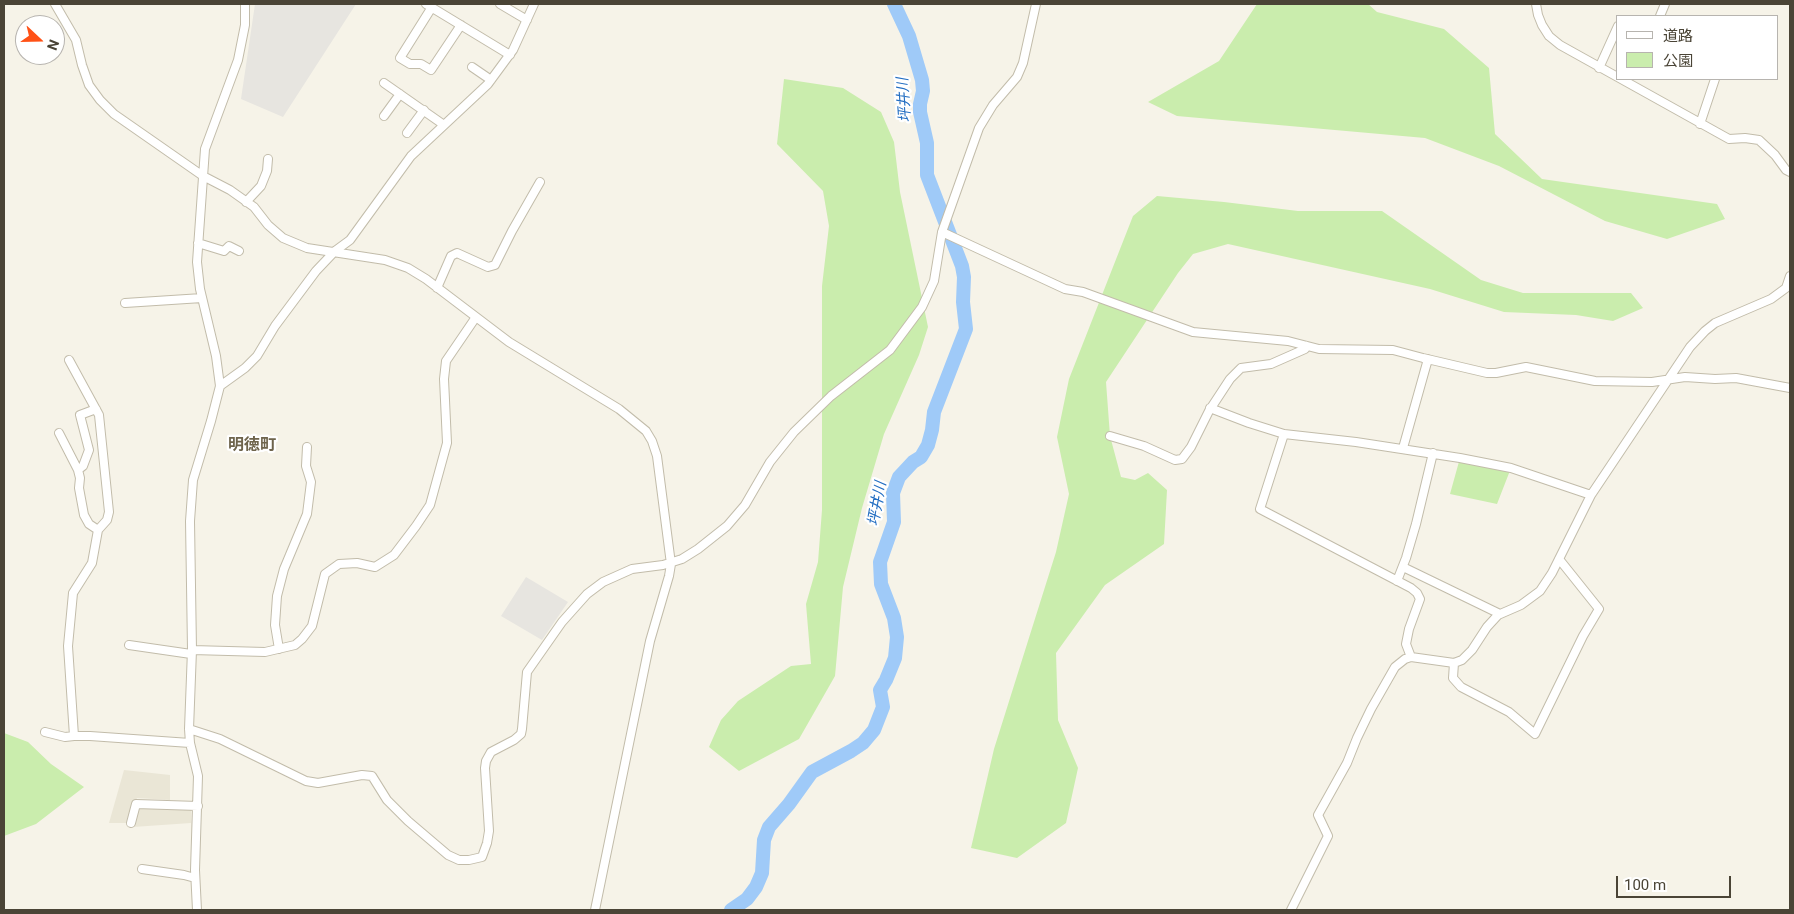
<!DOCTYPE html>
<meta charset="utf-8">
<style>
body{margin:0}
#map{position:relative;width:1794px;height:914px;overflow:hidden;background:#f6f3e8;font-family:Roboto,"Noto Sans JP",sans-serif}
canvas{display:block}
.frame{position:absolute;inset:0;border:5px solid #4a4436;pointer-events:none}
.legend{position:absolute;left:1616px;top:15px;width:162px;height:65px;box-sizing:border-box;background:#fff;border:1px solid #b7b4af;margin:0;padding:6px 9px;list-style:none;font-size:15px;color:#4a4436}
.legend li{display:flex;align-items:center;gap:10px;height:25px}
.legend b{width:25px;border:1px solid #b7b4af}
.north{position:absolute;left:15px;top:15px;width:50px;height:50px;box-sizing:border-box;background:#fff;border:1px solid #b7b4af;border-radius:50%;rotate:111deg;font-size:14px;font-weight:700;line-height:20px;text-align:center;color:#4a4436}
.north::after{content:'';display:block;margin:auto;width:18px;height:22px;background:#ff5116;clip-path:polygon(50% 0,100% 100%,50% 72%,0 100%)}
.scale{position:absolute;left:1616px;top:876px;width:115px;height:22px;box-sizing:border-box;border:2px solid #4a4436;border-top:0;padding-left:6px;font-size:15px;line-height:18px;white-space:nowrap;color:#4a4436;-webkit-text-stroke:4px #fff;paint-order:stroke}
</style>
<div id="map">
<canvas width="1794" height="914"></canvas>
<div class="frame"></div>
<ul class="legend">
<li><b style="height:6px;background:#fff"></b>道路</li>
<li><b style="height:14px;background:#caedad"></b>公園</li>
</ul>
<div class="north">N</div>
<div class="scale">100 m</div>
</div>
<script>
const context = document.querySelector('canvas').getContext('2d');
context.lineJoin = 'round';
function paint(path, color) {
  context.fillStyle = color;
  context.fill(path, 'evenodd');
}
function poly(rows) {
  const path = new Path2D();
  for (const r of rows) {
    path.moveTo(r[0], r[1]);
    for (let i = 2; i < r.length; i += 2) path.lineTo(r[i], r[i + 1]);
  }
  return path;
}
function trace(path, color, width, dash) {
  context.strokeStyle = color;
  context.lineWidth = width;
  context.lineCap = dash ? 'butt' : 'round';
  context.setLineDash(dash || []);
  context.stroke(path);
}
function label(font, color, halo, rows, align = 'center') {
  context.font = font + ' Roboto,"Noto Sans JP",sans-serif';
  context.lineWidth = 4.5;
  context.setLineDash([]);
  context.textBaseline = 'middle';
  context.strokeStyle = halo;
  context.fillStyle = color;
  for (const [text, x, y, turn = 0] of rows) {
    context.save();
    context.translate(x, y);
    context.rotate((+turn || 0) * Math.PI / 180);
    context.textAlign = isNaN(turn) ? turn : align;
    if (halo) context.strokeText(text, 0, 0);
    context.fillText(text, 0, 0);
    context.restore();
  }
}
paint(poly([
 [124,770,170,775,170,800,137,798,126,823,109,823],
 [138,808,191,809,191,823,133,827]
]), '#eae6d6');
paint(poly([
 [1257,4,1368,4,1377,12,1444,29,1489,68,1495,134,1542,179,1717,204,1725,219,1667,239,1605,221,1499,166,1425,138,1177,116,1148,102,1219,61],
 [784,79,843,88,881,112,894,142,900,192,928,327,919,355,884,434,862,508,843,587,835,676,799,739,739,771,709,747,721,720,738,701,791,666,811,664,806,604,818,562,822,510,822,286,829,226,823,191,777,144],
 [1157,196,1224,202,1298,211,1382,211,1481,280,1523,293,1631,293,1643,308,1613,321,1576,315,1504,312,1430,289,1228,244,1193,254,1178,273,1106,382,1110,436,1121,477,1135,480,1148,473,1167,490,1164,544,1105,585,1056,653,1058,720,1078,768,1066,823,1017,858,971,848,994,749,1056,552,1069,494,1057,437,1069,379,1133,216],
 [1460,458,1511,468,1497,504,1450,494],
 [4,733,28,742,51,764,84,787,36,824,4,836]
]), '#caedad');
paint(poly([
 [255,4,356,4,283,117,241,99],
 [526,577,568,602,542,640,501,616]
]), '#e7e5e0');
trace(poly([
 [731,910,747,899,756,887,762,873,764,840,769,827,789,804,812,772,851,751,863,743,874,730,883,707,880,690,886,680,895,658,897,637,894,618,881,584,880,562,894,522,893,493,899,477,913,462,921,457,928,445,932,430,934,412,966,329,963,302,964,277,962,266,927,175,927,143,920,112,920,104,923,91,922,80,909,36,894,4]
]), '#9fcaf8', 14);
const minor = poly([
 [55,4,76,40,82,65,89,85,100,100,114,114,203,176,230,190,254,207,268,225,283,238,307,248,385,260,408,268,426,279,509,342,619,409,646,431,652,441,657,456,671,564,669,576,650,641,595,910],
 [426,4,510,55],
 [500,4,527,20],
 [1536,4,1538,15,1542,25,1549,36,1560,45,1729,139,1745,138,1759,140,1775,155,1786,170,1790,172],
 [432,7,400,58,410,64,421,64,431,70,461,25],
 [1660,16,1665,4],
 [472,67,491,80],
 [1599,68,1618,26],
 [384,83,444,125],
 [384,116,400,94],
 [1700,124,1715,79],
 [407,133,424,110],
 [246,202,261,186,267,171,268,159],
 [942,232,1065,289,1083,292,1193,332,1288,341,1319,349,1393,350,1423,358,1487,373,1496,373,1526,367,1595,381,1652,382,1685,377,1715,379,1736,378,1790,388],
 [198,243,224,251,229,246,239,251],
 [437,288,451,256,457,253,488,267,495,265,512,231,540,182],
 [125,303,202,298],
 [69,360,99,415,109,512,107,520,98,530,92,563,73,593,68,646,74,736,90,736,190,743],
 [220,386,245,368,257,356,275,326,316,271,335,251,350,240,411,156,488,84,513,50,534,4],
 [1210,408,1249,423,1284,434,1356,442,1460,458,1511,468,1591,495],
 [96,409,80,415,89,450,83,466,78,470,80,478,79,488,84,515,89,524,98,530],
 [59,433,78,470],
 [1284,434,1260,509,1411,588,1417,593,1420,599,1409,629,1406,644,1411,657],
 [1110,436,1144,446,1175,460,1182,459,1191,447,1209,411,1230,379,1241,368,1271,364,1305,349,1307,346],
 [1403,448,1428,359],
 [1403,567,1500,614],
 [1397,581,1406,558,1416,524,1433,453],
 [129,645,191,654],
 [279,649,275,625,277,596,284,569,307,514,311,482,306,466,307,447],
 [192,650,265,652,295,645,302,639,312,626,325,574,339,564,357,563,375,567,394,555,416,526,430,505,447,443,444,379,446,361,476,317],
 [1454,663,1453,678,1461,687,1509,712,1535,734,1583,636,1599,609,1559,559],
 [189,729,220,739,306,781,318,783,362,775,372,776,387,800,408,821,448,855,459,860,469,860,482,857,487,843,489,831,485,768,486,761,491,752,514,740,521,734,522,729,527,672,562,622,587,594,603,582,632,569,663,565,682,559,698,549,727,526,745,505,770,462,794,432,831,396,890,350,922,307,934,281,942,232,979,128,993,105,1017,77,1023,63,1036,4],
 [45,732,65,737,74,736],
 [131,823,136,804,198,806],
 [142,869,184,875,195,878],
 [197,910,195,870,198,776,190,743,189,729,192,650,190,521,193,480,211,421,220,386,216,356,200,289,197,262,205,149,238,60,245,25,245,4],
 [1291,910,1328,836,1318,815,1347,763,1357,738,1371,709,1395,667,1405,659,1411,657,1454,663,1462,660,1472,650,1487,627,1498,615,1521,605,1540,591,1552,573,1591,495,1690,347,1705,331,1715,323,1771,299,1786,288,1790,276]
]);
trace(minor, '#c2bcaa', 10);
trace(minor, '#fff', 8);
label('italic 15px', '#236ec2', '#fff', [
 ["坪井川",905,100,-94],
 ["坪井川",878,504,-80]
]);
label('bold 16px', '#6e644c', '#fff', [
 ["明徳町",252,446]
]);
</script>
